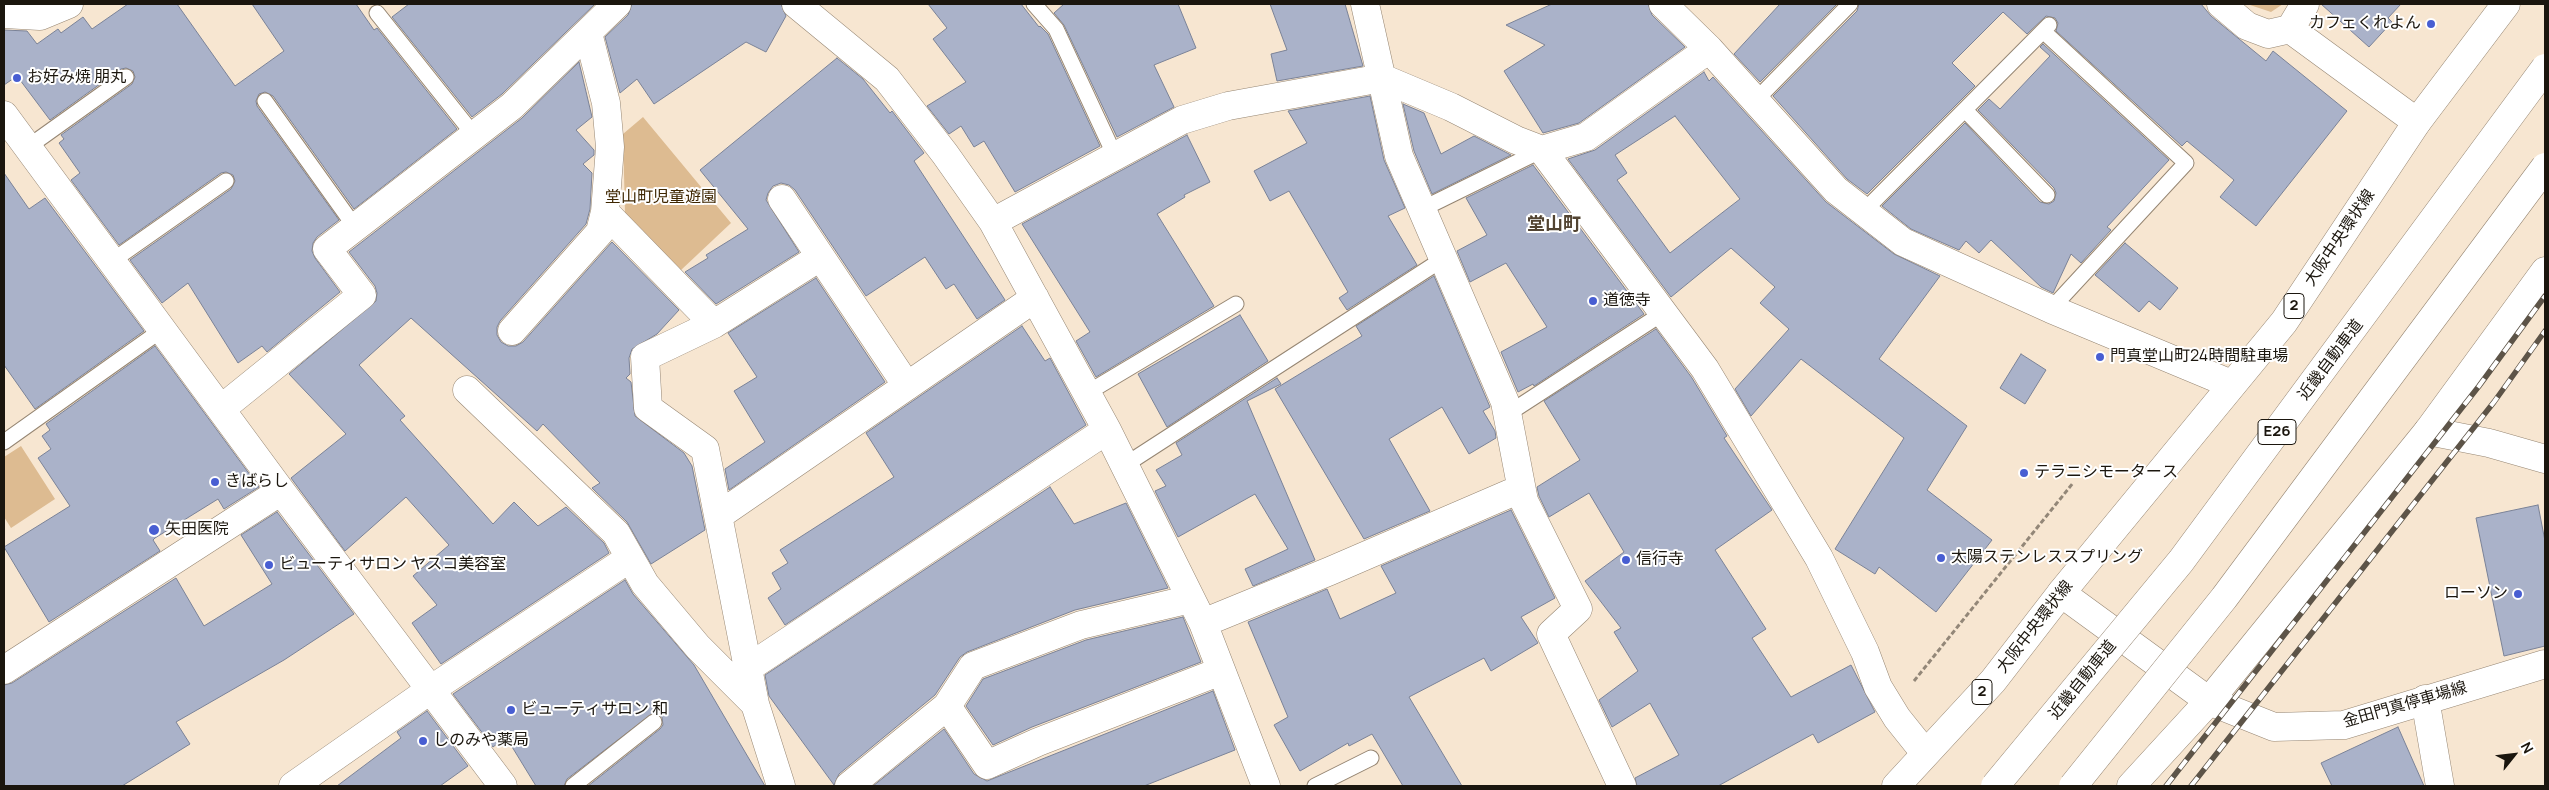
<!DOCTYPE html>
<meta charset="utf-8">
<style>
body{margin:0}
#map{position:relative;width:2549px;height:790px;overflow:hidden;background:#f7e6d1;font-family:Manrope,sans-serif}
canvas{display:block}
.frame{position:absolute;inset:0;border:5px solid #1b160e;pointer-events:none}
.north{position:absolute;left:2489px;top:730px;width:50px;height:50px;-webkit-text-stroke:4px #fff;paint-order:stroke;rotate:61deg;font-size:14px;font-weight:700;line-height:20px;text-align:center;color:#1b160e}
.north::after{content:'';display:block;margin:auto;width:18px;height:22px;background:#1b160e;clip-path:polygon(50% 0,100% 100%,50% 72%,0 100%)}
</style>
<div id="map">
<canvas width="2549" height="790"></canvas>
<div class="frame"></div>
<div class="north">N</div>
</div>
<script>
const context = document.querySelector('canvas').getContext('2d');
context.lineJoin = 'round';
function paint(path, color) {
  context.fillStyle = color;
  context.fill(path, 'evenodd');
}
function poly(rows) {
  const path = new Path2D();
  for (const r of rows) {
    path.moveTo(r[0], r[1]);
    for (let i = 2; i < r.length; i += 2) path.lineTo(r[i], r[i + 1]);
  }
  return path;
}
function trace(path, color, width, dash) {
  context.strokeStyle = color;
  context.lineWidth = width;
  context.lineCap = dash ? 'butt' : 'round';
  context.setLineDash(dash || []);
  context.stroke(path);
}
function label(font, color, halo, rows, align = 'center') {
  context.font = font + ' Manrope,"Noto Sans JP",sans-serif';
  context.lineWidth = 4;
  context.setLineDash([]);
  context.textBaseline = 'middle';
  context.strokeStyle = halo;
  context.fillStyle = color;
  for (const [text, x, y, turn = 0] of rows) {
    context.save();
    context.translate(x, y);
    context.rotate((+turn || 0) * Math.PI / 180);
    context.textAlign = isNaN(turn) ? turn : align;
    if (halo) context.strokeText(text, 0, 0);
    context.fillText(text, 0, 0);
    context.restore();
  }
}
paint(poly([
 [2247,4,2283,4,2271,12],
 [643,117,731,223,680,271,625,213,623,134],
 [21,446,55,499,11,528,4,517,4,457]
]), '#ddbb91');
const building = poly([
 [128,4,177,4,235,86,284,51,252,4,356,4,374,30,377,28,457,129,354,209,273,96,265,92,259,94,256,101,257,106,339,220,317,237,313,243,312,251,315,258,340,292,267,352,262,346,238,363,188,283,162,303,130,260,231,189,235,181,233,175,226,172,221,173,119,245,71,180,80,173,59,143,64,139,61,135,132,84,135,77,133,71,126,68,121,69,50,120,17,76,4,85,4,30,27,31,37,44,58,29,61,33,83,17,92,29,128,4],
 [409,4,595,4,502,94,472,117,392,17,409,4],
 [632,4,781,4,786,16,766,52,746,42,654,104,637,79,620,93,605,37,628,15,632,4],
 [928,4,1021,4,1039,27,1040,26,1048,34,1100,146,1015,192,984,141,974,147,961,126,949,134,927,106,966,82,933,39,947,28,928,4],
 [1064,4,1178,4,1196,48,1154,65,1174,107,1117,137,1064,25,1054,13,1064,4],
 [1270,4,1345,4,1363,66,1277,81,1271,54,1287,50,1270,4],
 [1552,4,1648,4,1652,15,1685,47,1579,123,1543,133,1504,71,1545,45,1506,25,1552,4],
 [1780,4,1837,4,1760,82,1734,54,1780,4],
 [1859,4,2201,4,2211,16,2266,61,2273,51,2347,111,2256,226,2220,197,2234,180,2187,141,2182,146,2056,31,2058,23,2055,18,2046,16,2027,34,2003,12,1952,63,1975,86,1867,194,1847,179,1773,96,1857,11,1859,4],
 [2321,4,2401,4,2388,18,2392,22,2369,47,2321,4],
 [2043,44,2169,160,2107,227,2111,230,2081,263,2071,254,2053,293,2041,287,1991,240,1979,253,1966,241,1959,250,1911,229,1882,206,1965,123,2040,202,2049,204,2054,201,2056,193,2054,188,1978,110,1989,99,2000,109,2050,56,2040,47,2043,44],
 [837,58,863,79,890,113,892,111,924,153,914,161,1005,300,977,319,954,284,946,289,925,257,866,296,795,190,789,185,781,183,773,186,768,193,766,200,799,252,716,304,685,272,708,258,706,255,748,229,700,170,837,58],
 [579,62,592,117,576,130,594,150,594,155,583,164,592,173,590,209,586,224,500,321,497,327,497,335,501,342,508,346,516,346,523,342,612,242,679,310,657,334,632,349,629,358,630,374,626,378,631,382,635,416,684,453,692,466,705,530,651,564,627,522,592,488,600,483,543,424,537,431,411,318,359,365,405,416,400,420,493,524,514,502,538,526,566,507,604,543,609,553,441,664,412,623,437,605,413,576,449,545,406,497,345,551,291,478,346,434,289,374,376,301,377,293,375,286,349,252,522,118,579,62],
 [1704,72,1709,81,1713,77,1826,202,1894,254,1940,276,1879,359,1967,426,1927,490,1992,540,1936,612,1879,567,1875,574,1835,549,1904,438,1801,359,1751,416,1735,389,1789,329,1760,303,1775,287,1731,248,1671,297,1568,159,1595,150,1704,72],
 [1675,116,1740,199,1670,253,1617,180,1627,173,1615,155,1675,116],
 [1370,96,1384,160,1405,208,1388,216,1417,265,1347,310,1339,298,1348,292,1289,191,1270,201,1254,171,1307,143,1288,111,1370,96],
 [1403,104,1424,113,1441,154,1474,136,1511,155,1432,194,1414,151,1403,104],
 [1187,135,1210,182,1184,195,1185,197,1157,214,1214,306,1096,377,1076,341,1090,332,1022,224,1187,135],
 [1533,165,1644,314,1534,386,1533,384,1518,392,1501,352,1547,327,1506,263,1470,282,1457,251,1487,235,1466,198,1533,165],
 [4,173,29,209,45,198,144,331,35,409,4,365,4,173],
 [2125,243,2178,288,2160,310,2149,301,2139,312,2095,275,2125,243],
 [1434,276,1490,407,1483,411,1495,431,1496,438,1469,454,1442,407,1389,439,1430,511,1364,539,1275,389,1362,336,1356,326,1434,276],
 [816,278,885,382,729,490,725,469,765,442,734,391,757,377,728,333,816,278],
 [1240,315,1268,361,1167,427,1138,374,1240,315],
 [1022,326,1045,361,1050,358,1086,425,785,625,768,598,781,589,772,573,788,563,780,550,894,477,866,433,1022,326],
 [1656,329,1692,378,1727,436,1724,438,1772,510,1715,550,1766,629,1752,638,1791,697,1851,665,1875,712,1818,743,1813,734,1718,786,1637,786,1635,778,1679,755,1650,703,1612,727,1599,700,1638,671,1614,632,1621,628,1585,581,1624,552,1589,493,1549,517,1539,496,1537,487,1580,460,1544,401,1656,329],
 [155,346,259,487,224,509,218,499,155,538,153,540,160,551,49,622,4,547,70,506,38,458,51,449,42,436,50,430,46,424,155,346],
 [2021,354,2046,370,2025,404,2000,388,2021,354],
 [1277,378,1281,384,1247,401,1315,560,1253,586,1245,569,1288,549,1255,494,1178,537,1155,491,1166,486,1156,470,1182,455,1176,443,1277,378],
 [1050,487,1074,524,1126,503,1168,588,1075,610,967,652,960,657,935,695,839,774,834,785,769,696,765,675,1050,487],
 [2538,505,2545,541,2545,646,2504,656,2476,518,2538,505],
 [1511,510,1555,598,1521,617,1538,643,1491,671,1484,658,1409,697,1462,786,1403,786,1372,734,1349,746,1348,743,1300,771,1274,725,1288,717,1248,622,1327,589,1340,619,1396,593,1381,566,1511,510],
 [277,512,354,614,284,660,176,722,190,744,122,786,4,786,4,685,12,683,176,578,204,626,272,584,241,535,277,512],
 [625,580,633,594,694,665,765,786,588,786,660,729,663,725,662,717,653,713,567,779,564,786,536,786,506,737,493,747,453,694,625,580],
 [1183,617,1201,662,1032,727,993,745,966,706,983,679,1086,640,1183,617],
 [1213,691,1235,750,1144,786,873,786,944,729,974,774,987,781,1213,691],
 [427,711,468,766,440,786,337,786,401,738,397,732,427,711],
 [2398,727,2424,786,2332,786,2321,763,2398,727]
]);
paint(building, '#aab2c9');
trace(building, '#7a8297', 1);
const lane = poly([
 [1034,4,1056,29,1115,156],
 [377,13,474,135],
 [2043,31,2186,163,2051,309],
 [1756,100,1850,4],
 [265,101,355,227],
 [1965,110,2047,195],
 [28,147,126,77],
 [1422,209,1542,150],
 [1864,211,2049,25],
 [112,261,226,181],
 [1087,393,1236,304],
 [1506,415,1663,313],
 [4,442,163,329],
 [1125,465,1443,259],
 [573,786,654,722],
 [1315,786,1371,758]
]);
const street = poly([
 [796,4,887,79,945,154,993,222,1107,430,1203,623,1266,786],
 [1365,4,1399,156,1505,402,1524,501,1578,609,1551,634,1622,786],
 [1663,4,1709,49,1836,190,1903,242,2051,309,2231,384],
 [2221,4,2247,26,2268,34,2290,29,2305,4],
 [4,14,40,16,69,4],
 [2290,29,2417,122],
 [4,115,281,491,503,786],
 [1542,150,1705,369,1819,558,1865,652,1878,687,1897,718,1925,753],
 [782,199,907,386],
 [605,212,714,324,645,357,648,408,705,449,755,704,781,786],
 [993,222,1182,120,1228,106,1382,78,1451,107,1516,140,1542,150,1586,137,1709,49],
 [714,324,820,257],
 [512,331,600,232,605,212,610,147,606,103,588,33],
 [467,390,616,533,645,584,698,647,755,704],
 [221,409,362,295,327,249,512,106,617,4],
 [2428,431,2489,443,2545,459],
 [718,516,1035,298],
 [1203,623,1330,571,1520,489],
 [748,668,1107,430],
 [4,670,281,491],
 [2425,699,2440,786],
 [947,706,973,666,1081,625,1191,599],
 [293,786,430,690,630,558],
 [849,786,947,706,987,765,1038,742,1221,671]
]);
const secondary = poly([
 [2061,593,2209,701,2274,727,2344,725,2545,664]
]);
const primary = poly([
 [1896,786,1993,681,2061,593,2284,322,2417,122,2506,4],
 [2131,786,2209,701,2428,431,2545,271]
]);
trace(lane, '#968673', 17);
trace(street, '#968673', 29);
trace(secondary, '#968673', 29);
trace(primary, '#968673', 29);
trace(poly([
 [1914,681,2073,483]
]), '#938778', 3, [5, 2.5]);
trace(lane, '#fff', 15);
trace(street, '#fff', 28);
trace(secondary, '#fff', 28);
trace(primary, '#fff', 28);
const rail = poly([
 [2166,786,2479,386,2545,296],
 [2191,786,2494,402,2545,331]
]);
trace(rail, '#5d5448', 5.5);
trace(rail, '#fff', 4, [11]);
const highwayBridge = poly([
 [1995,786,2181,561,2545,68],
 [2073,786,2224,598,2545,167]
]);
trace(highwayBridge, '#968673', 29, []);
trace(highwayBridge, '#fff', 28);
for (const [x, y, r, color] of [
 [2431,24,5,"#485ed2"],
 [17,78,5,"#485ed2"],
 [1593,301,5,"#485ed2"],
 [2100,357,5,"#485ed2"],
 [2024,473,5,"#485ed2"],
 [215,482,5,"#485ed2"],
 [154,530,6,"#485ed2"],
 [1941,558,5,"#485ed2"],
 [1626,560,5,"#485ed2"],
 [269,565,5,"#485ed2"],
 [2518,594,5,"#485ed2"],
 [511,710,5,"#485ed2"],
 [423,741,5,"#485ed2"]
]) {
  const dot = new Path2D();
  dot.arc(x, y, r, 0, 2 * Math.PI);
  context.fillStyle = color;
  context.fill(dot);
  trace(dot, '#fff', 2);
}
for (const [x, y, w] of [
 [2294,306,20],
 [2277,432,38],
 [1982,692,20]
]) {
  const box = new Path2D();
  box.roundRect(x - w / 2, y - 12.5, w, 25, 4);
  context.fillStyle = '#fff';
  context.fill(box);
  trace(box, '#1b160e', 1);
}
label('bold 15px', '#1b160e', null, [
 ["2",2294,306],
 ["E26",2277,432],
 ["2",1982,692]
]);
label('16px', '#1b160e', '#fff', [
 ["カフェくれよん",2421,24,"right"],
 ["お好み焼 朋丸",27,78],
 ["道徳寺",1603,301],
 ["門真堂山町24時間駐車場",2110,357],
 ["テラニシモータース",2034,473],
 ["きばらし",225,482],
 ["矢田医院",165,530],
 ["太陽ステンレススプリング",1951,558],
 ["信行寺",1636,560],
 ["ビューティサロン ヤスコ美容室",279,565],
 ["ローソン",2508,594,"right"],
 ["ビューティサロン 和",521,710],
 ["しのみや薬局",433,741]
], 'left');
label('16px', '#3e2600', '#fff', [
 ["堂山町児童遊園",661,198]
]);
label('16px', '#1b160e', '#fff', [
 ["大阪中央環状線",2340,238,-56],
 ["近畿自動車道",2331,360,-53],
 ["大阪中央環状線",2035,627,-52],
 ["近畿自動車道",2083,680,-51],
 ["金田門真停車場線",2405,705,-16]
]);
label('bold 18px', '#524432', '#fff', [
 ["堂山町",1554,225]
]);
</script>
